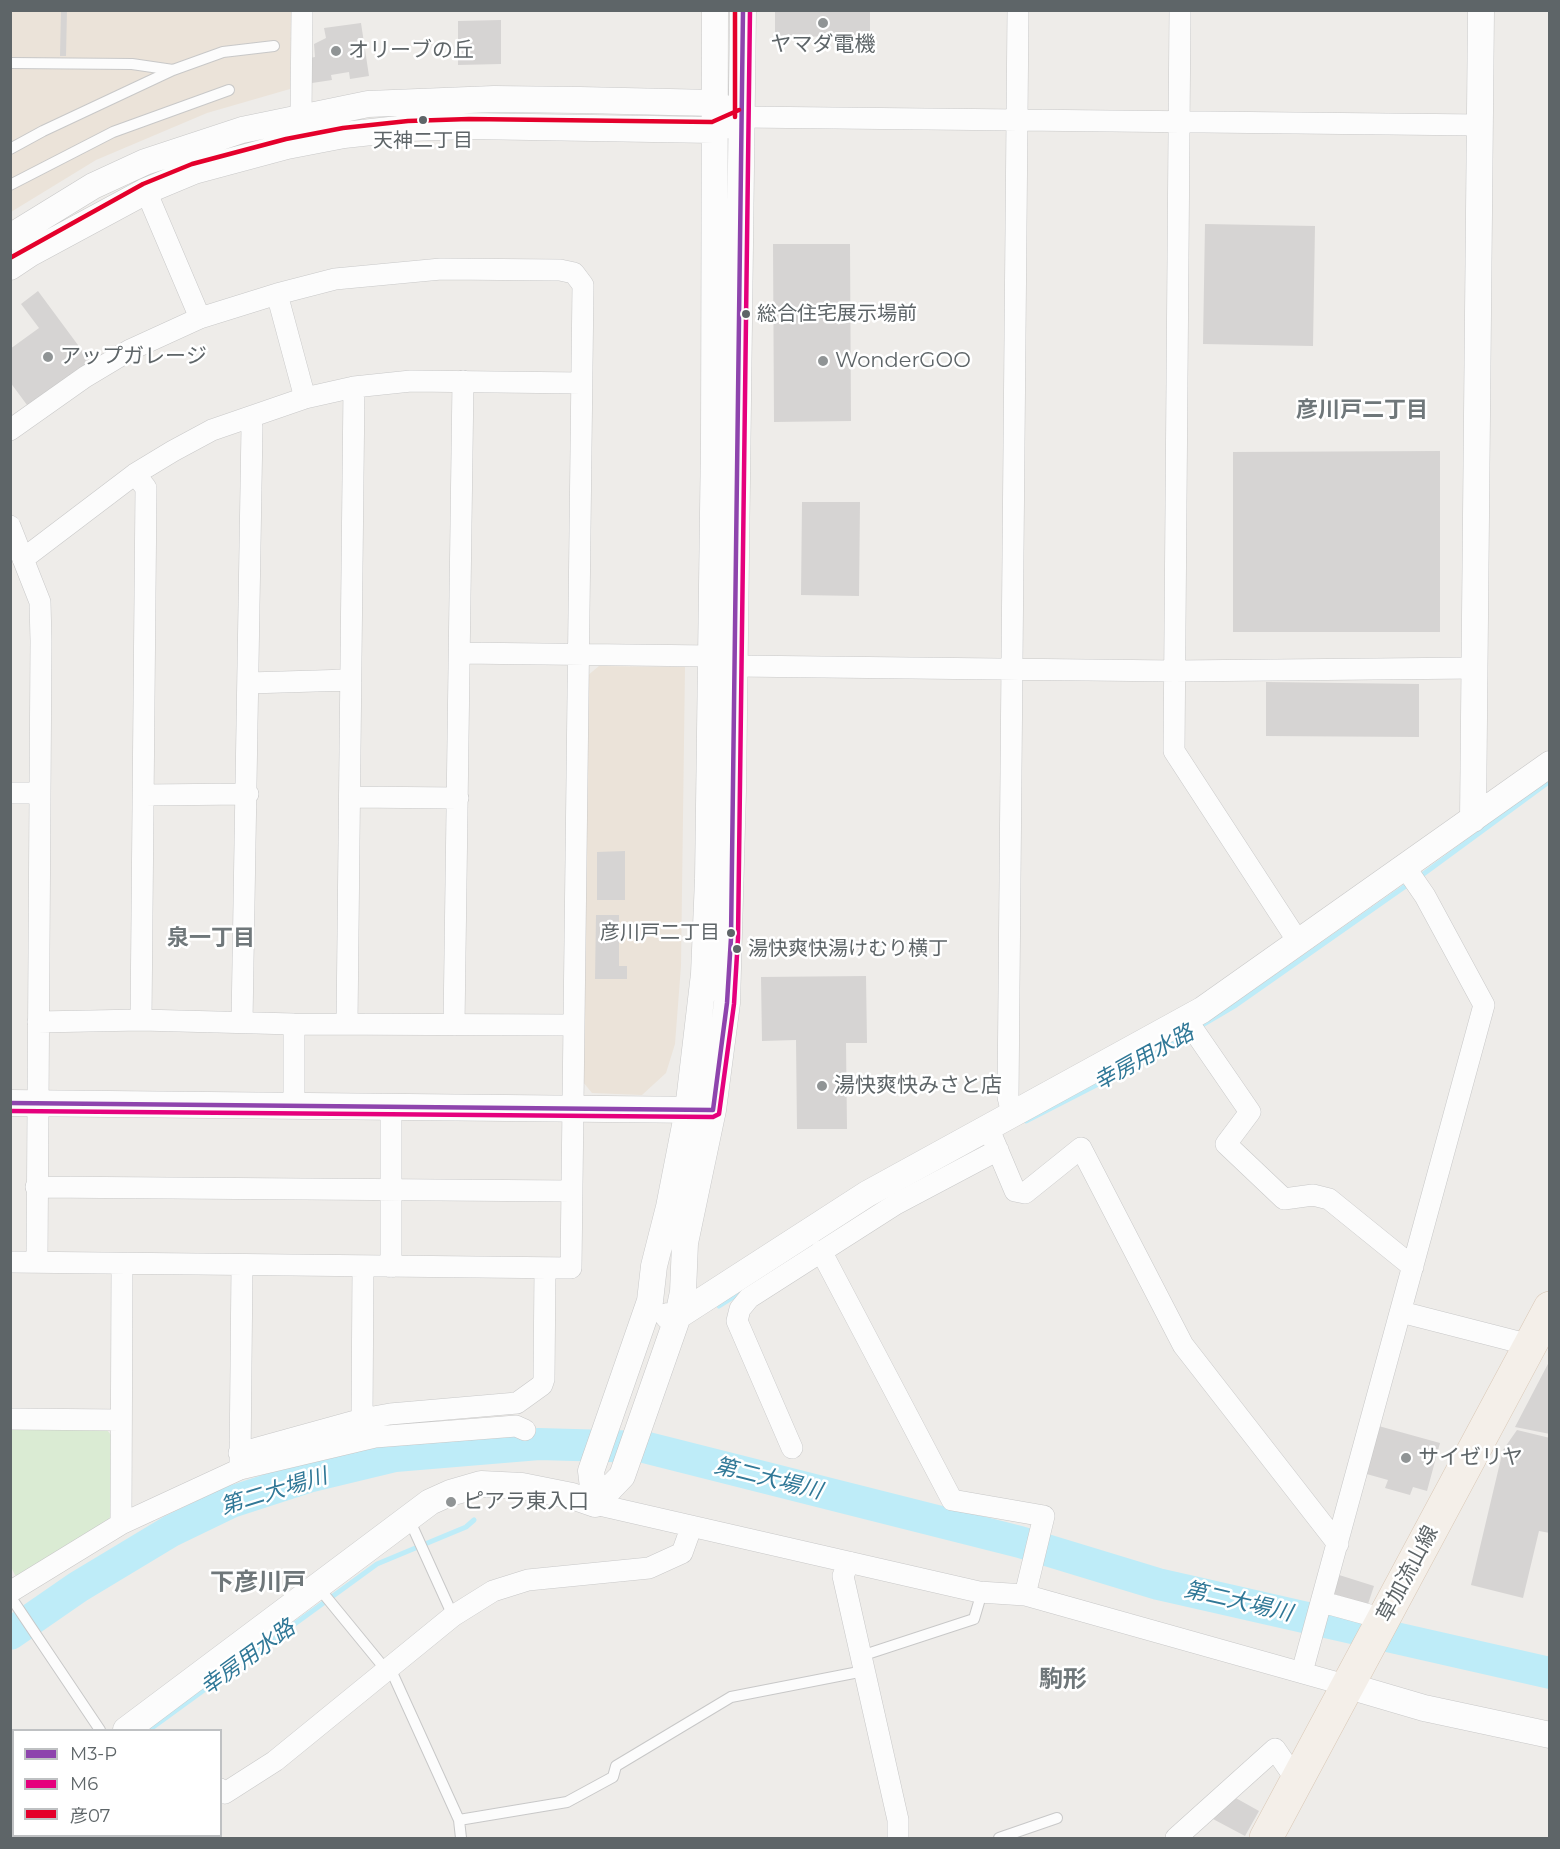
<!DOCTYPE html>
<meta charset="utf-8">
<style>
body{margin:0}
#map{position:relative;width:1560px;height:1849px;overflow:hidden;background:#eeece9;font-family:Montserrat,"Noto Sans JP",sans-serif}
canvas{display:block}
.frame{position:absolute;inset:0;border:12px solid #5e6568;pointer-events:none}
.legend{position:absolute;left:12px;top:1729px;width:210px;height:108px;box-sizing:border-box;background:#fff;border:2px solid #bfc1c3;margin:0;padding:8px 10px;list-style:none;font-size:18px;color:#5e6568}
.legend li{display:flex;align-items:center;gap:12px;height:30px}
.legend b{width:30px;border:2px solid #bfc1c3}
</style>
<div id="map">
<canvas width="1560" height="1849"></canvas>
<div class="frame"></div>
<ul class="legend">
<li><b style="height:8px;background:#8e44ad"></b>M3-P</li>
<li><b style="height:8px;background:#e5007d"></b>M6</li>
<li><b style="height:8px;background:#e4002b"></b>彦07</li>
</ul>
</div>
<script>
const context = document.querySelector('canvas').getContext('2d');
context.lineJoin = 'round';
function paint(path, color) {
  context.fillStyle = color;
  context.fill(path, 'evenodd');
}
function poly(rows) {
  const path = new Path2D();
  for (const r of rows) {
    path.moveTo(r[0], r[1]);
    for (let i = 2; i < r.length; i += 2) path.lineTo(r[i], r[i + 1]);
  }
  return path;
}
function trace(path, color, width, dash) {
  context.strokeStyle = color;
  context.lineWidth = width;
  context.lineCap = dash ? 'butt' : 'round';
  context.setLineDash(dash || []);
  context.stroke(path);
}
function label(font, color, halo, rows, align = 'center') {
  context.font = font + ' Montserrat,"Noto Sans JP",sans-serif';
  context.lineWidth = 5;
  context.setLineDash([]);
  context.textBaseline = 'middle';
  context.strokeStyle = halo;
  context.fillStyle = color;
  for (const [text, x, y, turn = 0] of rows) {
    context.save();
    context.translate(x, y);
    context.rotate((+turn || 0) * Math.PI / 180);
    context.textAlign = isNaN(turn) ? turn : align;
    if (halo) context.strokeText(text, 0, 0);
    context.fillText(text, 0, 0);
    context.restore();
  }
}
paint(poly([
 [11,11,291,11,290,89,207,113,96,160,11,212],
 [599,666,685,667,681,966,675,1044,666,1073,642,1095,592,1093,583,1082,587,676]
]), '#ebe3d9');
paint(poly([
 [10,1428,106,1429,113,1437,111,1516,105,1524,24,1576,15,1575,11,1567]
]), '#daebd3');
trace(poly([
 [1418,878,1550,781],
 [1197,1028,1236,1005,1410,883],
 [1026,1121,1145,1060,1189,1033],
 [806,1249,851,1220],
 [719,1306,743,1291],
 [149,1730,377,1564,466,1527,474,1520],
 [10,1833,14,1831]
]), '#beecf8', 5);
trace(poly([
 [10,1634,78,1587,171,1531,231,1502,308,1477,395,1456,539,1444,644,1447,1020,1542,1158,1584,1550,1673]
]), '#beecf8', 32);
paint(poly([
 [61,10,67,10,66,56,60,56],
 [775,10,870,10,870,36,775,37],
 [501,20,501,64,458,65,458,21],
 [361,23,369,76,350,79,349,72,331,75,332,80,312,83,309,58,315,57,314,44,326,38,324,28],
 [1205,224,1315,226,1313,346,1203,344],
 [773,244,850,244,851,421,774,422],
 [38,291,92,364,30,409,10,382,10,349,39,328,21,304],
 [1440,451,1440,632,1233,632,1233,452],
 [802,502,860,502,859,596,801,595],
 [1266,682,1419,684,1419,737,1266,736],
 [625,851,625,900,597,900,597,852],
 [596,915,619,915,619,966,627,966,627,979,595,979],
 [866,976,867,1043,846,1043,847,1129,797,1129,796,1040,762,1041,761,977],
 [1550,1360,1550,1434,1515,1427],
 [1375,1425,1440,1443,1427,1491,1413,1487,1410,1495,1385,1488,1388,1480,1363,1473],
 [1517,1430,1550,1438,1550,1533,1539,1531,1523,1598,1471,1585,1503,1450],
 [1336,1574,1374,1586,1368,1604,1330,1593],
 [1234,1797,1259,1811,1245,1836,1213,1819]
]), '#d6d4d3');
const service = poly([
 [10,63,132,64,173,70,223,52,274,46],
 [10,149,43,131,173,70],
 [10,185,113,132,229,90],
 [409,1519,453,1616],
 [318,1587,386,1670],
 [10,1596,100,1730],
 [861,1656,974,1619,982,1592],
 [390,1668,459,1820,461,1838],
 [459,1820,567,1802,613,1777,616,1766,731,1697,864,1671],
 [20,1838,24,1836],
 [999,1838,1057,1818]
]);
const minor = poly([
 [1180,10,1174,751,1299,943],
 [301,116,302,10],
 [742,117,1480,125],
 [146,191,200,318],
 [277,294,305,398],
 [10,430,85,377,130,350,200,318,277,294,335,279,441,269,560,270,574,273,583,285,571,1268,10,1262],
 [135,474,146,488,141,1020],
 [10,526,40,602,41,641,37,1262],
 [23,559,135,474,173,451,212,430,305,398,354,387,411,381,581,383],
 [460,653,711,656],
 [735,666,1175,671,1475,668],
 [249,683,349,680],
 [10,793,40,793],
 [144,795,248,794],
 [350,797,458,798],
 [1186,1019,1250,1112,1226,1144,1284,1199,1313,1195,1329,1199,1413,1267],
 [38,1022,141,1020,294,1024,573,1025],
 [242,1022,252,427,248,418],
 [347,1024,354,387],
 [454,1025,463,381],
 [294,1106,294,1024],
 [1012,1114,1008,1097,1018,10],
 [988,1127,1015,1191,1025,1193,1081,1148,1183,1345,1338,1544],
 [36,1187,572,1191],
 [821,1251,952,1500,1044,1516,1025,1595],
 [391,1267,391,1107],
 [1401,1312,1530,1345],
 [10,1419,120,1420],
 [362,1419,363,1267],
 [792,1448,737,1321,740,1309,749,1298,896,1204,998,1150],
 [239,1453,362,1419,390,1414,517,1403,542,1385,544,1379,545,1268],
 [240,1465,242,1266],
 [595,1504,979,1592,1025,1595,1349,1686],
 [121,1524,122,1265],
 [849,1562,843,1576,898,1820,898,1838],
 [10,1592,121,1524,240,1469,375,1437,516,1426,525,1430],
 [1322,1602,1384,1619],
 [1302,1672,1484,1005,1425,896,1405,867],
 [220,1789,225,1793,275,1761,453,1616,493,1591,528,1580,649,1568,682,1553,691,1528],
 [120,1836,120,1838],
 [1176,1838,1275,1749,1297,1781]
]);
const tertiary = poly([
 [10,237,93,186,145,162,242,130,368,104,494,99,580,100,714,103,728,110],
 [10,267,31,253,146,191,194,171,287,146,344,135,408,128,469,126,714,130,728,124],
 [1473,819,1481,10],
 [10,1103,704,1110],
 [668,1316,678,1316,867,1194,1202,1010,1550,764],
 [595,1504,622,1476,678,1316,683,1292,685,1243,713,1110,727,1003,733,791,743,10],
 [595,1504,591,1471,650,1301,654,1266,669,1207,688,1110,704,974,708,879,714,439,715,10],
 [1349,1686,1424,1708,1550,1735],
 [126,1730,430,1502,450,1493,481,1484,522,1486,572,1496,595,1504],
 [10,1815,14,1813]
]);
const primary = poly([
 [1266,1838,1550,1308]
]);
trace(service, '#c8c8c8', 12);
trace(minor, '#c8c8c8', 22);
trace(tertiary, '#c8c8c8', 27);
trace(primary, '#d9c7b5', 34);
trace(service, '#fcfcfc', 10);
trace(minor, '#fcfcfc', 21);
trace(tertiary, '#fcfcfc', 26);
trace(primary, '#f4efe9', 33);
trace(poly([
 [10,1103,713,1110,727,1003,731,938,743,10]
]), '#8e44ad', 4.5);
trace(poly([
 [10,1111,713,1117,719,1114,734,1004,738,938,750,10]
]), '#e5007d', 4.5);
trace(poly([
 [735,117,735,10],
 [10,258,143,184,192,164,286,139,343,128,408,121,469,119,712,122,739,110]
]), '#e4002b', 4.5);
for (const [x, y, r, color] of [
 [823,23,6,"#909495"],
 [336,51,6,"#909495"],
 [423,120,5,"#5e6568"],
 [746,314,5,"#5e6568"],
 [48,357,6,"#909495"],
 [823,361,6,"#909495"],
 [731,933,5,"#5e6568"],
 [737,949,5,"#5e6568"],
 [822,1086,6,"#909495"],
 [1406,1458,6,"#909495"],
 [451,1502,6,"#909495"]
]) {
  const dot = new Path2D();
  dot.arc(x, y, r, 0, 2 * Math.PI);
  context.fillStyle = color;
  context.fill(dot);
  trace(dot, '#fff', 2);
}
label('20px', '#5e6568', '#fff', [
 ["天神二丁目",423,141,"center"],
 ["総合住宅展示場前",757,314],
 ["彦川戸二丁目",720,933,"right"],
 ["湯快爽快湯けむり横丁",748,949]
], 'left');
label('21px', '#5e6568', '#fff', [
 ["ヤマダ電機",823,45,"center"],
 ["オリーブの丘",348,51],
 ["アップガレージ",60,357],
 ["WonderGOO",835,361],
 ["湯快爽快みさと店",834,1086],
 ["サイゼリヤ",1418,1458],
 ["ピアラ東入口",463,1502]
], 'left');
label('21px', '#5e6568', '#fff', [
 ["草加流山線",1408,1574,-62]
]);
label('bold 22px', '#6f777a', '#fff', [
 ["彦川戸二丁目",1362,411],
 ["泉一丁目",211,939]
]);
label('italic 22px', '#307897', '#fff', [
 ["幸房用水路",1144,1058,-29],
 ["第二大場川",768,1479,14],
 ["第二大場川",274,1492,-17],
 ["第二大場川",1238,1602,13],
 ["幸房用水路",248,1658,-36]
]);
label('bold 24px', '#6f777a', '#fff', [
 ["下彦川戸",258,1583],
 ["駒形",1063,1680]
]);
</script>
